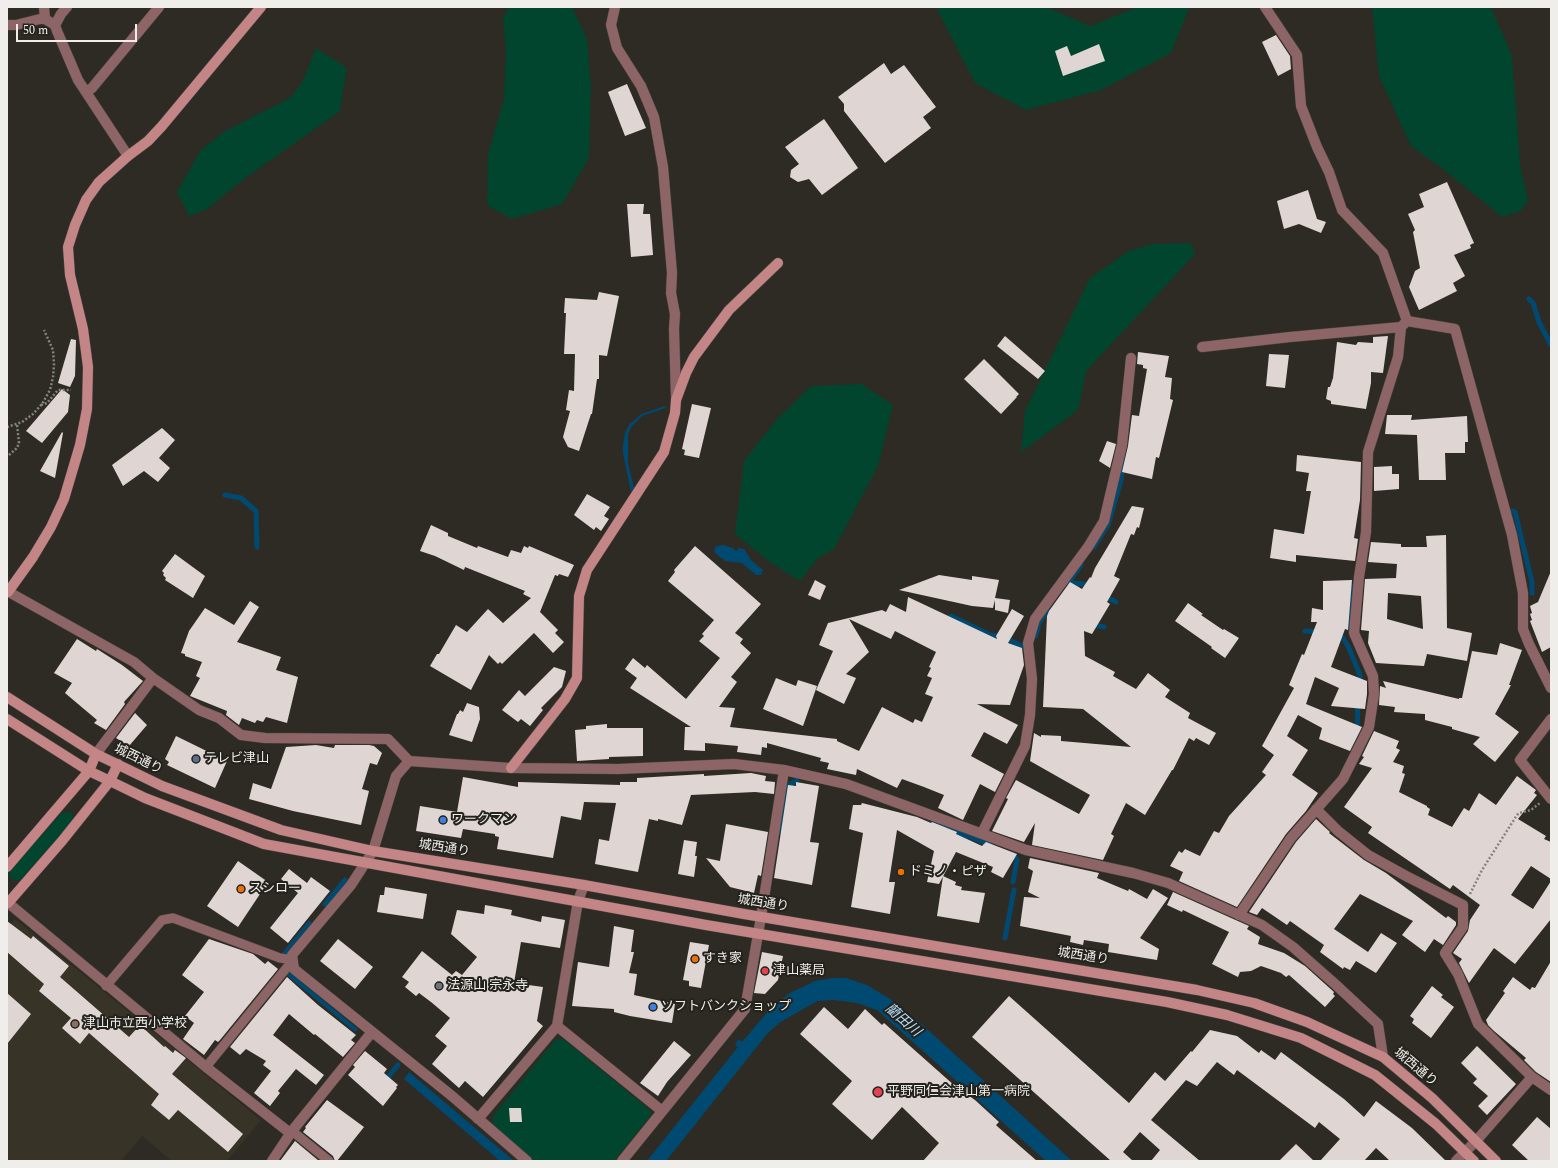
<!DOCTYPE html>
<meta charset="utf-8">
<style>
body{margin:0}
#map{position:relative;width:1558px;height:1168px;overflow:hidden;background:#2e2b25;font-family:Spectral,serif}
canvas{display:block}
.frame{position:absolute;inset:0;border:8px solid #efeeea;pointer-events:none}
.scale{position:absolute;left:16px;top:24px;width:121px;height:18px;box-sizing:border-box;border:2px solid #efeeea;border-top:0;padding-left:5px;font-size:12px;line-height:14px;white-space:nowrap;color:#efeeea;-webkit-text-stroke:3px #24221c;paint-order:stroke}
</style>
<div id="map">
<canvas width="1558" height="1168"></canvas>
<div class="frame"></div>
<div class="scale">50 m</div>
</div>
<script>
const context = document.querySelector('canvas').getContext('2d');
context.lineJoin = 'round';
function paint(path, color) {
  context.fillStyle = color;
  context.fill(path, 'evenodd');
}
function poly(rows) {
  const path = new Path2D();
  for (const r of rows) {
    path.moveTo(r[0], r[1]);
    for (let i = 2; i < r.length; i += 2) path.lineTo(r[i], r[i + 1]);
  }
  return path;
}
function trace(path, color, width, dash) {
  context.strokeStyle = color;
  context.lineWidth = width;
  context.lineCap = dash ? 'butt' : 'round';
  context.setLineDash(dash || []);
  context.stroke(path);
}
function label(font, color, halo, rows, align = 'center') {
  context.font = font + ' Spectral,"Noto Sans JP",serif';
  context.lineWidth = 4;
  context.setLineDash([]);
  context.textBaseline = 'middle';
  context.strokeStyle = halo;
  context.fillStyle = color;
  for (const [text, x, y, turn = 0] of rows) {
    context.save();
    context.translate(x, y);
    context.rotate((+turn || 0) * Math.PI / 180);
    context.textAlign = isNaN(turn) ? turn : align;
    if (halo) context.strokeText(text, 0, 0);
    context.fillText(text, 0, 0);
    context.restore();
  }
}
paint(poly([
 [15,919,261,1120,227,1161,172,1161,142,1136,121,1161,7,1161,7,928]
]), '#373327');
paint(poly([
 [509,7,572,7,587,39,591,88,589,158,562,204,512,219,487,205,488,154,504,99,506,51,503,18],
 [936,7,1046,7,1090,26,1138,7,1186,7,1189,8,1171,53,1101,90,1026,110,975,83],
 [1372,7,1491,7,1512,56,1520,165,1528,200,1521,211,1502,217,1443,169,1411,146,1379,76],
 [316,48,347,68,340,111,244,179,207,209,189,216,177,192,200,151,225,131,290,98,303,81],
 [1191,243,1195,254,1086,371,1078,410,1021,452,1025,411,1090,278,1129,251,1153,244],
 [862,384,893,405,878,466,834,549,818,558,800,581,771,563,735,534,744,461,776,420,811,386],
 [72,812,72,822,20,880,14,880,10,877,9,871,62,813],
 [556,1039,563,1039,650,1110,651,1115,614,1161,534,1161,493,1126,493,1116]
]), '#01452e');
paint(poly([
 [665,406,666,408,642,416,631,427,628,435,628,463,634,488,631,492,623,453,623,445,625,433,629,425,641,414],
 [723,545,733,548,736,551,739,548,744,549,751,560,763,570,761,575,756,575,742,563,725,561,715,553,714,550,716,546],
 [309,920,312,923,288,951,289,972,358,1029,355,1032,285,974,282,953],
 [832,978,846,978,867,985,890,999,916,1021,917,1020,1072,1161,1046,1161,877,1010,857,1003,834,1000,817,1001,779,1023,767,1034,666,1161,647,1161,738,1047,735,1045,737,1041,739,1039,742,1042,771,1008,790,993,815,981],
 [409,1072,514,1161,500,1161,404,1079]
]), '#004a71');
trace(poly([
 [1529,299,1533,303,1539,322,1551,345],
 [225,495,241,498,256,511,257,547],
 [1513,511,1515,512,1532,582,1532,593],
 [1094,547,1108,525,1121,480,1124,457],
 [1069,582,1081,565],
 [1069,583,1084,584,1090,588],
 [1104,596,1116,602],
 [946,621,951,616,990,635,1003,637,1022,646],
 [1091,624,1104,627],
 [1305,631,1320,632],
 [1350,631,1349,612,1353,587],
 [1036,636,1039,623,1047,611,1055,613],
 [1337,636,1343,638,1348,646,1360,675,1359,684],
 [1357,732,1358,702],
 [934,821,949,828,949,830,969,837],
 [780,832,788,786,797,780],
 [973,838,990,845],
 [1011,854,1016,858,1017,860,1013,882],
 [325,904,345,880],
 [1005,938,1014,890],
 [384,1082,398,1065]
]), '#004a71', 5);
paint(poly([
 [1276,35,1290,56,1291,69,1278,76,1262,42],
 [1099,44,1105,61,1063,76,1055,51,1067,46,1071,56],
 [884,63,891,74,904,65,936,107,923,117,931,128,885,163,844,111,844,104,838,97],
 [627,84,646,128,625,136,608,92],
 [824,119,858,168,822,195,809,179,798,182,790,177,791,170,799,164,785,147],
 [1447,182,1474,243,1470,245,1471,248,1454,255,1465,276,1453,283,1457,291,1419,310,1409,287,1415,271,1420,268,1413,232,1415,230,1408,214,1424,207,1419,194],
 [1308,190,1317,219,1326,222,1321,233,1299,224,1284,229,1277,201],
 [627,204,644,204,643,214,650,214,653,255,631,257],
 [599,292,619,296,607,356,599,355,599,379,597,379,592,414,591,414,579,451,568,447,563,437,570,411,566,410,569,390,574,391,575,354,564,354,566,313,564,313,565,298,597,300],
 [1005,336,1045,371,1038,379,997,346],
 [1388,336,1383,373,1371,372,1371,383,1366,409,1331,404,1331,401,1326,399,1328,387,1330,387,1333,378,1337,342,1356,345,1358,342,1373,343,1373,337],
 [71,339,76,340,75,376,70,387,58,383],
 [1138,352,1169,356,1165,377,1172,378,1170,399,1173,400,1159,458,1156,457,1152,479,1122,472,1128,446,1132,415,1139,416,1147,369,1143,368,1143,365,1137,364],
 [1269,354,1289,355,1285,388,1266,386],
 [984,359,1019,394,1016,397,1017,397,1001,414,964,379],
 [62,389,70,395,68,412,42,443,26,431],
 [692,404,711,408,699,458,684,455,685,450,682,449],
 [1387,415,1412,415,1411,420,1467,416,1468,442,1465,442,1465,453,1445,453,1446,480,1419,480,1417,435,1385,434],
 [162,428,175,440,159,458,170,468,158,482,144,471,123,486,112,465],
 [62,432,63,433,55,478,40,471],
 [1107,441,1116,444,1110,468,1099,461],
 [1297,455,1361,462,1360,500,1354,538,1358,539,1355,561,1296,555,1296,562,1270,558,1274,529,1304,534,1311,491,1306,491,1309,473,1296,471],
 [1392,466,1392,474,1399,474,1399,489,1374,491,1374,467],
 [587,494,610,507,604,516,609,519,601,531,596,527,594,530,574,515],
 [1132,506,1144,508,1139,528,1137,527,1134,535,1131,534,1114,576,1120,579,1107,602,1110,604,1092,634,1084,631,1085,656,1115,672,1113,676,1136,689,1148,673,1170,690,1165,697,1190,713,1188,718,1216,733,1209,745,1196,738,1194,741,1189,738,1173,770,1172,770,1145,815,1126,803,1111,834,1114,836,1103,860,1032,845,1035,823,1024,842,992,831,1008,799,1006,798,1016,780,1079,814,1090,795,1030,761,1034,733,1041,737,1041,735,1061,736,1061,741,1131,747,1083,709,1043,707,1047,616,1049,611,1070,582,1082,589,1090,577,1091,578,1095,568],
 [431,525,448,533,448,536,477,548,478,546,508,557,511,550,521,553,524,546,528,548,529,546,574,565,568,577,559,574,558,576,555,575,540,612,558,630,555,633,564,642,553,653,534,633,502,664,500,662,498,664,489,655,471,690,430,666,437,654,439,654,456,625,467,632,488,609,503,623,531,598,523,594,525,591,465,567,464,570,435,556,420,551],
 [1446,535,1447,628,1472,633,1467,661,1427,654,1424,666,1376,663,1368,643,1369,631,1361,630,1365,579,1396,578,1397,564,1368,562,1371,542,1401,544,1401,547,1427,547,1426,536],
 [1388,593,1421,596,1423,629,1387,619],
 [695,546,761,604,735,633,743,639,740,643,751,653,731,677,737,682,719,707,735,708,730,727,837,739,837,741,859,751,882,707,913,723,915,719,922,722,933,697,925,694,932,678,927,676,931,668,929,667,936,652,895,631,891,639,849,619,869,652,846,674,856,678,844,704,816,690,833,651,819,645,828,623,882,610,886,612,890,604,906,612,908,597,997,639,996,636,1012,609,1024,616,1008,643,1022,648,1024,665,1010,705,977,704,1018,725,1007,744,984,732,971,756,1004,774,995,792,980,784,963,820,938,808,944,795,924,787,902,779,897,788,857,769,856,775,827,769,829,763,820,761,821,758,767,743,767,748,762,747,761,755,737,752,738,746,705,743,705,751,684,750,685,727,691,727,630,688,637,678,625,669,633,658,645,668,647,665,686,699,720,658,699,641,704,636,702,634,714,620,668,581,675,572,674,570],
 [175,554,205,576,193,598,165,580,166,578,163,575,164,573,162,571],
 [1551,571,1551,647,1542,652,1530,621,1532,620,1530,614,1532,613,1530,606,1538,602],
 [939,575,972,580,972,576,999,580,995,598,1010,600,1008,613,995,610,995,600,993,608,972,606,899,590],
 [815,580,826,586,820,600,808,595],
 [1352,580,1348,630,1345,629,1331,667,1367,681,1367,694,1365,709,1331,706,1339,688,1315,677,1306,704,1362,727,1350,751,1319,739,1322,728,1298,715,1287,736,1308,750,1292,775,1318,793,1306,811,1286,834,1237,907,1179,881,1183,872,1170,866,1179,851,1182,853,1185,849,1200,856,1214,831,1219,833,1229,816,1266,775,1262,772,1274,755,1262,746,1294,688,1289,685,1302,654,1304,655,1317,622,1311,622,1312,608,1323,610,1323,581],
 [250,601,259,607,237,642,281,657,276,670,298,677,287,723,266,717,263,722,257,720,255,723,242,718,239,725,226,715,227,711,190,696,200,678,196,676,202,662,185,656,185,654,181,653,189,631,205,608,234,625],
 [1188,603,1203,614,1201,615,1223,630,1224,629,1239,638,1225,658,1211,648,1212,647,1175,621],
 [77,639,96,651,97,649,122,665,143,681,124,702,125,704,106,730,94,723,97,720,65,693,72,683,54,673],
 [1500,643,1522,650,1509,685,1511,685,1495,714,1519,732,1495,762,1473,744,1480,737,1452,729,1452,727,1425,720,1425,714,1394,712,1395,707,1379,705,1380,686,1386,688,1383,681,1459,699,1459,698,1462,698,1472,651,1497,655],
 [554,667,566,671,562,687,541,708,543,710,530,726,521,719,518,722,502,710,519,690,525,696],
 [776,678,796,686,798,680,817,686,803,726,763,709],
 [467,703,479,707,480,719,472,742,449,735,457,714,458,714,460,710,463,712],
 [135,713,147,725,129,746,116,738],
 [607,724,607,728,643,728,643,756,609,757,609,759,577,761,575,730,586,729,586,726],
 [1374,731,1399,741,1396,748,1400,750,1393,762,1404,766,1402,773,1405,774,1399,792,1427,806,1427,807,1430,809,1428,815,1452,827,1464,808,1469,811,1479,793,1496,805,1517,776,1536,790,1534,793,1537,795,1518,819,1546,836,1544,839,1551,842,1551,879,1531,866,1511,895,1533,909,1551,881,1551,919,1515,964,1494,948,1469,983,1459,963,1462,959,1453,953,1468,931,1470,920,1480,905,1453,885,1450,889,1368,833,1372,827,1344,807,1372,768,1359,764,1364,757,1362,756],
 [176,736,227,761,215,788,167,765,169,762,165,759],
 [316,745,334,748,335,745,369,745,374,746,382,753,377,765,370,763,362,789,369,791,361,825,293,811,249,799,253,783,271,789,286,747],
 [751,773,766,776,765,781,775,782,774,794,755,792,691,795,682,825,658,819,658,821,649,819,638,872,595,864,599,839,609,841,616,803,584,802,581,820,561,816,553,858,497,849,499,837,495,836,495,834,463,829,461,838,416,831,420,806,457,812,463,777,518,787,518,782,620,785,620,782,637,782,637,778,704,774,704,776],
 [796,782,819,786,810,842,819,843,812,885,774,878,788,785,796,786],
 [862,803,917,817,931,823,932,822,957,832,956,834,982,846,986,842,1017,854,1003,878,991,872,993,867,956,852,939,884,927,882,934,851,897,830,889,882,895,882,890,914,851,907,863,833,849,829,853,805,861,805],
 [1316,819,1330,832,1329,833,1364,860,1386,873,1446,918,1448,916,1456,922,1456,925,1443,945,1434,939,1425,952,1402,935,1413,921,1360,894,1334,929,1368,952,1381,933,1397,943,1376,973,1356,961,1350,970,1344,967,1343,969,1320,952,1324,945,1290,921,1287,925,1262,908,1257,915,1249,912,1296,842],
 [726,824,768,832,761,876,758,875,754,893,730,887,706,858,720,861],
 [684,840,697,842,695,856,697,856,694,877,678,874],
 [1030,858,1099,873,1097,878,1128,891,1129,889,1147,899,1153,889,1168,898,1140,938,1159,949,1157,960,1108,952,1109,944,1084,940,1083,945,1070,942,1071,936,1020,926,1024,897,1040,898,1028,892,1033,871,1028,868],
 [238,861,268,882,238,927,207,906],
 [289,869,307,883,311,877,330,891,288,943,270,928,298,893,281,879],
 [943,876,956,882,955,885,962,887,961,890,985,893,979,923,937,916],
 [385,887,427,894,423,919,377,912,380,895,384,895],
 [1173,892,1249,926,1247,929,1260,937,1258,944,1284,953,1305,966,1334,992,1333,994,1335,996,1325,1007,1289,975,1286,977,1281,973,1261,966,1251,971,1240,972,1238,977,1212,964,1229,932,1183,910,1182,912,1167,905],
 [485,905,512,910,511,915,541,922,542,916,565,920,560,948,521,942,514,983,543,987,537,1021,543,1026,517,1057,483,1097,465,1081,459,1088,432,1064,447,1046,435,1036,450,1018,431,1002,419,993,416,996,405,987,409,982,402,977,422,951,452,975,456,971,462,975,477,957,451,934,457,910,484,914],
 [7,921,31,939,33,936,69,966,60,977,129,1037,140,1025,164,1047,165,1046,173,1053,175,1050,186,1058,172,1074,243,1134,228,1152,178,1110,169,1120,151,1105,159,1094,89,1033,80,1044,62,1028,71,1018,39,991,44,984,7,952],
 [614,926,634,930,631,952,634,952,629,973,637,974,634,995,675,1004,672,1023,630,1016,614,1012,614,1009,572,1006,578,962,609,967],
 [209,939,253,954,265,964,268,961,278,969,220,1040,218,1042,215,1040,204,1055,183,1039,194,1023,185,1016,204,992,182,975],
 [338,939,373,967,355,989,320,961],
 [690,942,709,945,701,988,689,986,689,981,683,980],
 [762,952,783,956,778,980,765,994,754,993],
 [1551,961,1551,1082,1536,1072,1524,1060,1526,1058,1494,1031,1488,1025,1486,1020,1505,993,1503,991,1513,977,1530,990,1532,987,1535,988],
 [287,977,318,1005,356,1035,351,1040,355,1043,343,1057,315,1034,314,1035,289,1014,273,1035,324,1075,316,1085,296,1069,278,1091,280,1093,270,1106,254,1093,271,1071,263,1065,266,1061,246,1049,240,1055,230,1047],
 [1432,986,1443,995,1441,997,1454,1007,1431,1038,1412,1023,1414,1019,1410,1016],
 [7,993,31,1014,7,1044],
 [1009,996,1129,1103,1155,1072,1165,1081,1191,1051,1192,1052,1210,1030,1237,1036,1259,1053,1261,1050,1275,1060,1281,1052,1344,1099,1364,1117,1376,1101,1412,1128,1446,1161,1390,1161,1376,1148,1364,1161,1320,1161,1340,1139,1319,1122,1315,1128,1237,1070,1234,1075,1217,1062,1197,1086,1186,1080,1151,1120,1200,1161,1151,1161,1160,1150,1140,1132,1123,1152,1133,1161,1111,1161,972,1037],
 [824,1007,848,1029,865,1009,882,1025,884,1023,955,1086,975,1100,999,1122,996,1125,998,1127,1037,1161,923,1161,939,1143,902,1107,872,1140,832,1104,852,1081,800,1034],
 [674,1041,691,1055,667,1082,658,1096,640,1083],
 [1477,1046,1516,1084,1487,1115,1478,1106,1488,1096,1473,1083,1477,1079,1461,1063],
 [365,1051,387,1069,384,1073,398,1085,396,1087,397,1088,383,1106,348,1075,355,1067,353,1065],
 [327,1100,364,1127,337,1161,335,1161,333,1156,303,1132,306,1128,305,1127],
 [509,1108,521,1108,522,1122,510,1122],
 [1537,1117,1551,1129,1551,1161,1529,1161,1512,1145],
 [295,1141,319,1161,280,1161],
 [1296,1144,1314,1161,1279,1161]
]), '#dfd6d3');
const lane = poly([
 [106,986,162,920,173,918,280,958,293,960,206,1067],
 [292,1131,329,1161]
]);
const street = poly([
 [44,7,45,19],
 [67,7,61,14,55,25,57,31,78,80,128,156],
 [615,7,611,25,617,48,641,86,654,117,663,167,672,273,671,293,675,314,674,329,676,398],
 [1265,7,1297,55,1301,106,1317,147,1329,172,1342,210,1383,253,1407,321],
 [7,25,16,25,40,19,45,19,55,25],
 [86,92,92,88,159,7],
 [1407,321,1455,329,1512,535,1523,593,1523,629,1529,644,1551,688],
 [1202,347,1290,337,1401,327],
 [7,591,134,662,153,678,199,710,219,718,241,735,265,738,388,739,409,761],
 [1551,719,1520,760,1551,799],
 [96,754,153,678],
 [1316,809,1338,831,1368,855,1406,876,1463,905,1463,927,1445,953,1458,974,1478,1024,1532,1077,1551,1090],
 [982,833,1025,746,1030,715,1032,679,1028,643,1035,619,1088,547,1104,521,1122,445,1131,358],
 [7,902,206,1067,290,1133],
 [1239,915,1291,838,1343,779,1369,727,1374,694,1373,676,1354,633,1359,577,1366,532,1368,452,1398,357,1401,327,1407,321],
 [557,1026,662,1111],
 [478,1119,557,1026,578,901,584,885],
 [272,1161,292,1131,372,1032],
 [527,1161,452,1096,294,969,292,955,351,885,373,851,396,776,409,761,511,768,618,769,734,764,784,770,846,784,1026,850,1133,873,1168,883,1262,925,1293,947,1335,984,1378,1024,1383,1057],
 [622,1161,745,1009,761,917,784,770],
 [1456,1161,1476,1141,1532,1077]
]);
const secondary = poly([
 [8,592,33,557,51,527,64,499,80,445,87,409,88,367,83,329,70,275,68,247,75,225,86,200,99,182,128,156,148,141,162,126,261,7],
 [7,697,96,754,162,786,281,830,373,851,584,885,744,914,1197,990,1254,1003,1307,1022,1383,1057,1432,1098,1496,1161],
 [7,719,89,771,110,781,145,798,264,844,706,925,1167,1002,1227,1015,1301,1038,1375,1075,1436,1124,1474,1161],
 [511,768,565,699,577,678,579,596,587,570,664,452,675,413,676,400,686,373,694,357,729,310,778,263],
 [7,867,89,771,96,754],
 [8,903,62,841,110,781,118,764]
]);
trace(lane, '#494641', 10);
trace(street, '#494641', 11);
trace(secondary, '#494641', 11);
trace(poly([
 [41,405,47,403,58,390,71,390],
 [7,427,22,422,33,414,42,404,50,390,53,377,54,365,53,350,44,330],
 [9,455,17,448,19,443,17,424],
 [1470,894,1482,870,1517,815,1519,813,1531,810,1540,803]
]), '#85837e', 2.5, [2, 2]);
trace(lane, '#8d6566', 9);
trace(street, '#8d6566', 10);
trace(secondary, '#c48586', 10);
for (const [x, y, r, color] of [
 [196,759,4,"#5c6f8a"],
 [443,820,4,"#3f7fe0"],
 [901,872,4,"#e8710a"],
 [241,889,4,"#e8710a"],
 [695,959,4,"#e8710a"],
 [765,971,4,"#e0444e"],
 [439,986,4,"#6b7280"],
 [653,1007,4,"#3f7fe0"],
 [75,1024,4,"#8d6e63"],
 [878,1092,5,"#e0444e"]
]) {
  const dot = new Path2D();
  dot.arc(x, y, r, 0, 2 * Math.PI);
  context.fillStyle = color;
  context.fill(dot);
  trace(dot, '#24221c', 1.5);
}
label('13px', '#efeeea', '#24221c', [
 ["テレビ津山",204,759],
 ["ワークマン",451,820],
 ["ドミノ・ピザ",909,872],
 ["スシロー",249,889],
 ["すき家",703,959],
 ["津山薬局",773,971],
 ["法源山 宗永寺",447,986],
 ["ソフトバンクショップ",661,1007],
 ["津山市立西小学校",83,1024],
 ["平野同仁会津山第一病院",887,1092]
], 'left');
label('13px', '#efeeea', '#24221c', [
 ["城西通り",138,760,26],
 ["城西通り",444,849,9],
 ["城西通り",763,904,9],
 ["城西通り",1083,957,9],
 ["城西通り",1415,1068,40]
]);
label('italic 14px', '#b4dbf9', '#24221c', [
 ["藺田川",902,1021,41]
]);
</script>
